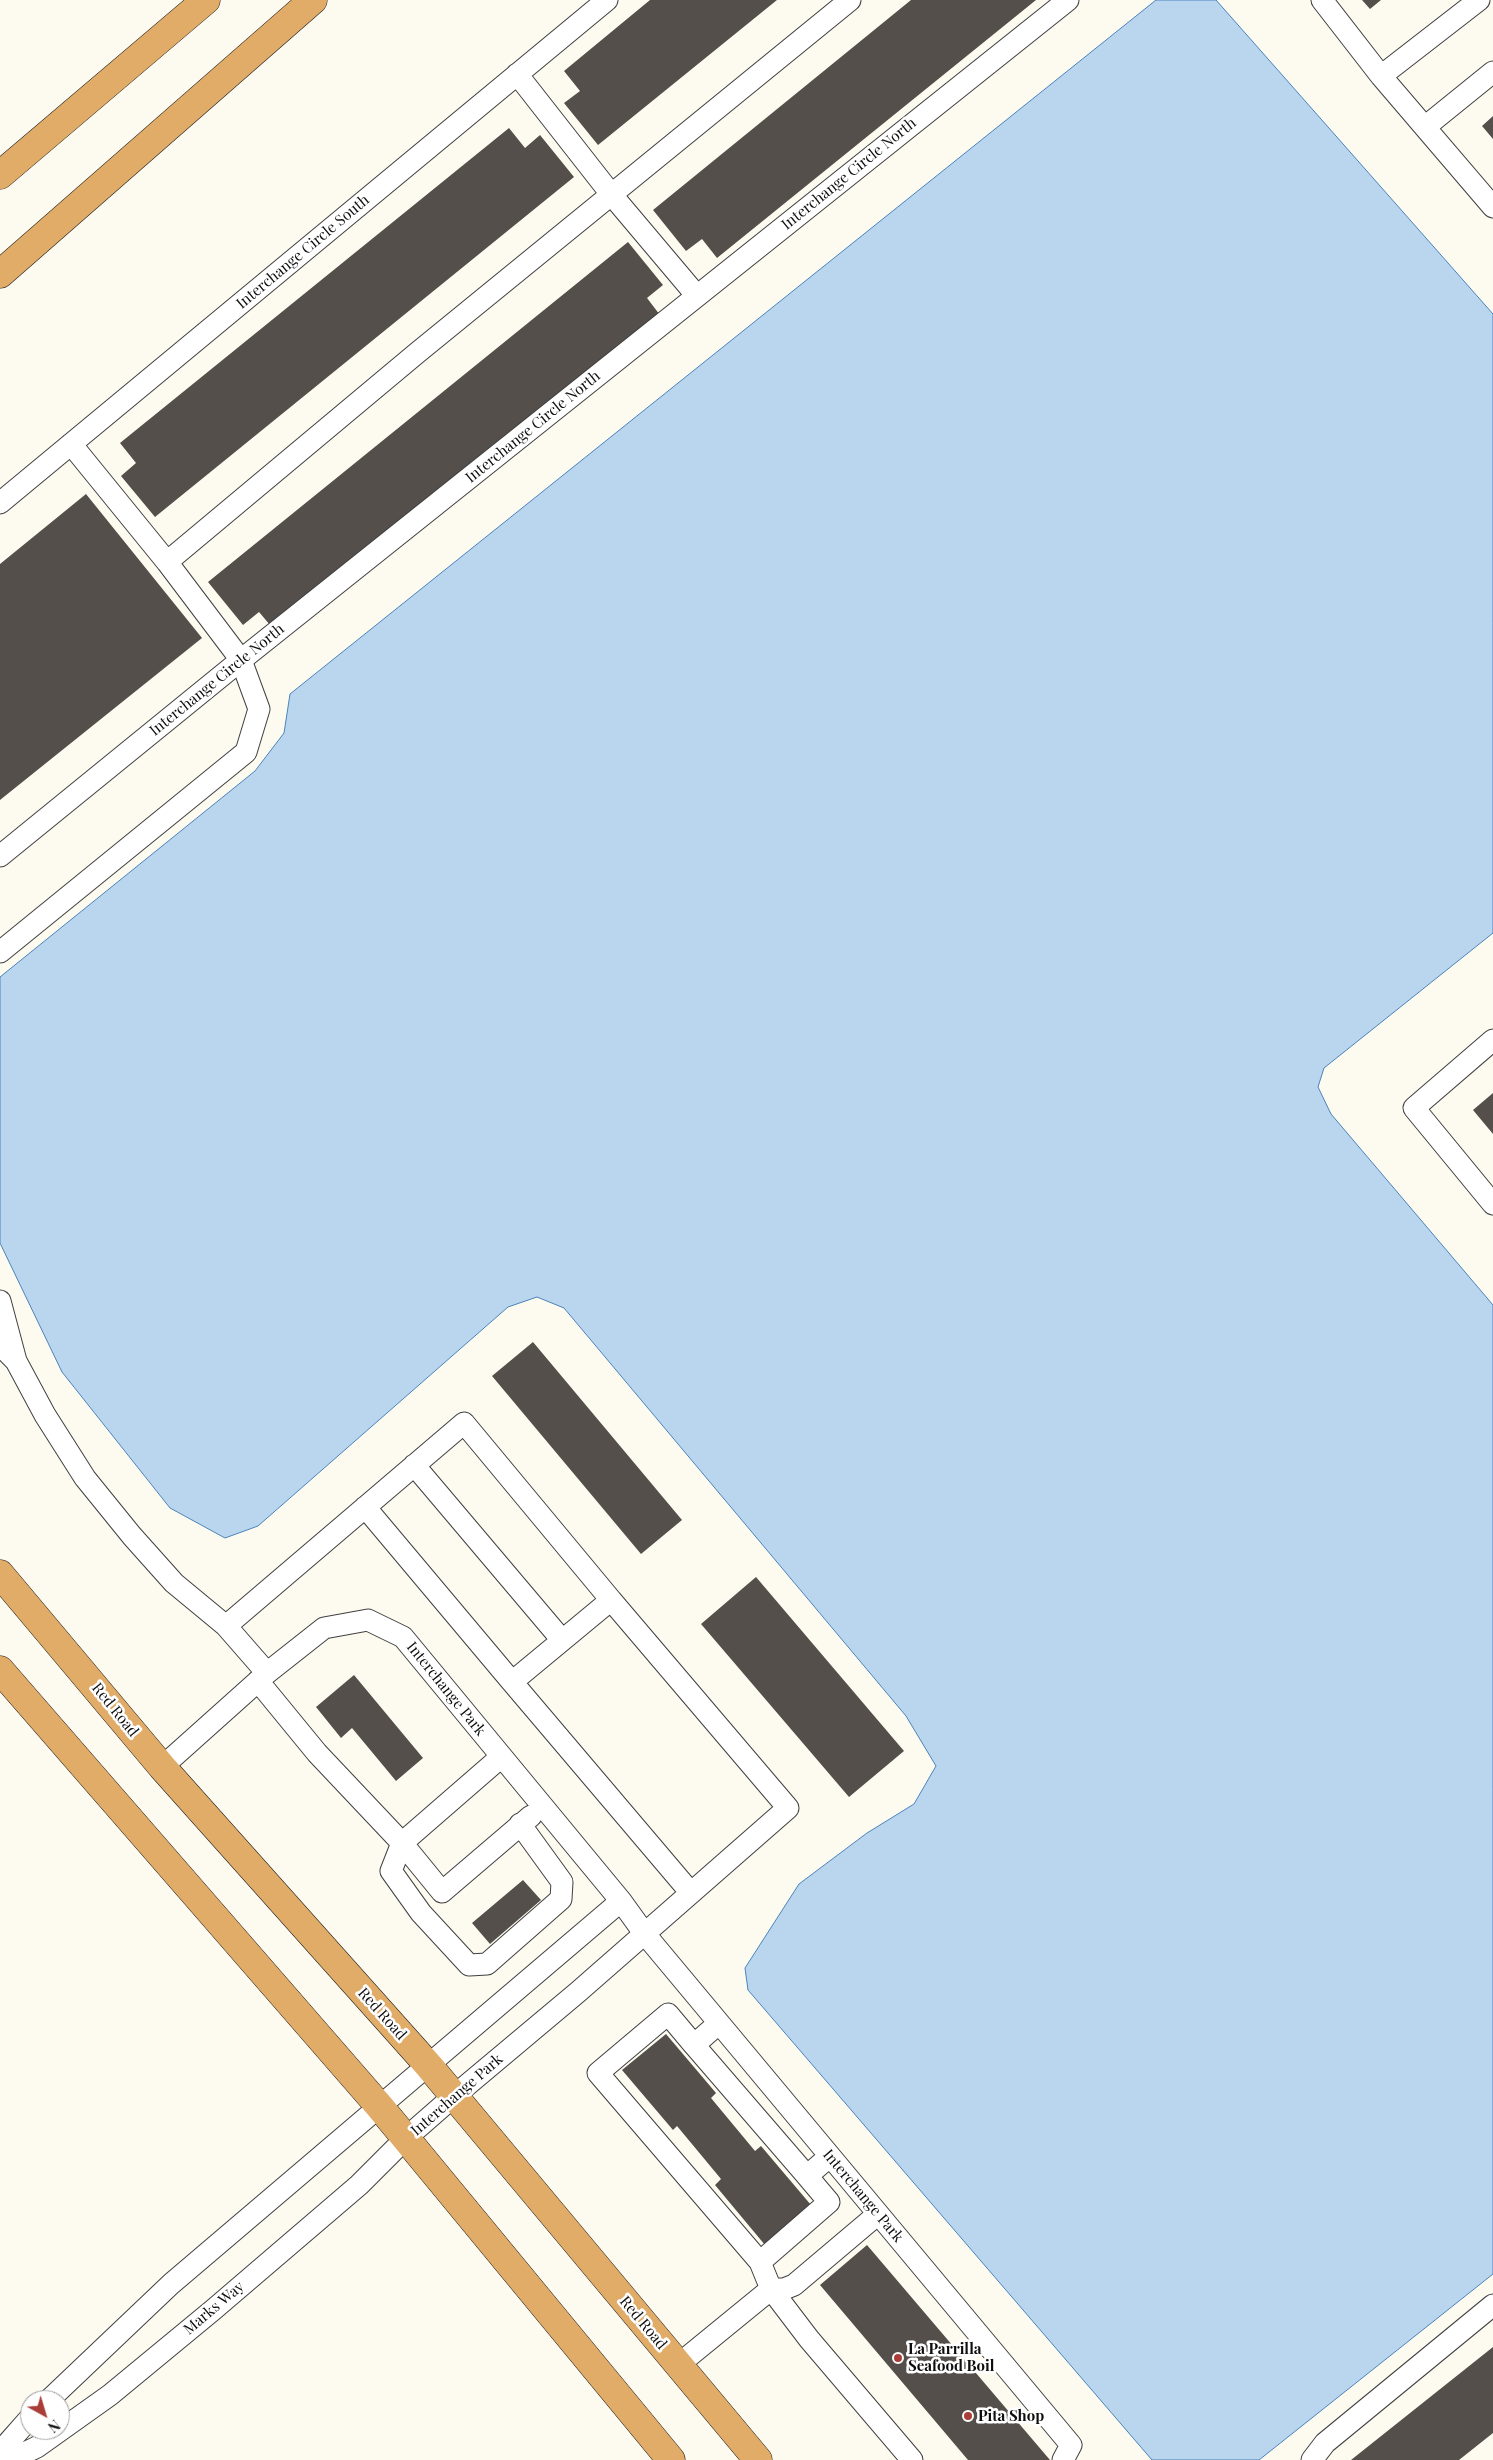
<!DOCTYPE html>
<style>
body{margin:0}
#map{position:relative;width:1493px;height:2460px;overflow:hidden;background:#fdfbef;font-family:"Playfair Display",serif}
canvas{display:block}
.north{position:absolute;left:20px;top:2390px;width:50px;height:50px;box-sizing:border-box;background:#fff;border:1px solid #9e9e9e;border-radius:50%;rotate:141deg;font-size:14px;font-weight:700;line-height:20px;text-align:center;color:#0d0d0d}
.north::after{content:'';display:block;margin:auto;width:18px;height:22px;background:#aa3d37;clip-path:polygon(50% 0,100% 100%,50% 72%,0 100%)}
</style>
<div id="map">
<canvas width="1493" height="2460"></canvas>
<div class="north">N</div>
</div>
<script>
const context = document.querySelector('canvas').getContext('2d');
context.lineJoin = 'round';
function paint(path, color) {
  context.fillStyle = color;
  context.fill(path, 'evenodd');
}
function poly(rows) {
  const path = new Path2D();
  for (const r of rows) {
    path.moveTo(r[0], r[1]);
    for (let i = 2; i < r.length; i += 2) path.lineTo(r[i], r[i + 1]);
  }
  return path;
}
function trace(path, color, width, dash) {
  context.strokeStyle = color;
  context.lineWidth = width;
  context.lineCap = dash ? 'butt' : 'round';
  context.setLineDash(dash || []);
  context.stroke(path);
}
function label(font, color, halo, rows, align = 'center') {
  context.font = font + ' "Playfair Display",serif';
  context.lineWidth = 5;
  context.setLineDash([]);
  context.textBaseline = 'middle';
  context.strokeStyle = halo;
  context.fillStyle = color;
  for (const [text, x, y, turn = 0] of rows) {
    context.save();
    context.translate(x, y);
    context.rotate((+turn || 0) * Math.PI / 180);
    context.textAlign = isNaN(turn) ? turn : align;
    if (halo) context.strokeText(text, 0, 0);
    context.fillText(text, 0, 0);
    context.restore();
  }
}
const water = poly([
 [1156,0,1216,0,1493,314,1493,933,1324,1068,1318,1087,1331,1114,1493,1305,1493,2274,1259,2460,1152,2460,748,1990,745,1968,799,1884,867,1833,914,1804,936,1766,906,1716,564,1308,537,1297,508,1307,258,1526,225,1538,170,1508,62,1372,0,1243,0,977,255,771,284,733,290,694,1156,0]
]);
paint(water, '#bad5ee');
trace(water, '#4a83bb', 1);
paint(poly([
 [650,0,777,0,598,145,564,103,580,91,564,71],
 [911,0,1036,0,717,258,702,239,686,251,653,210],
 [1362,0,1381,0,1370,9],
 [1493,116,1493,139,1482,126],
 [509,128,525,148,540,135,574,177,155,517,121,476,136,463,120,443],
 [628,242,663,285,647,298,663,319,276,632,259,612,243,625,208,582],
 [86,494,202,638,0,800,0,564],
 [1493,1093,1493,1134,1473,1110],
 [533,1342,682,1520,641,1554,492,1376],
 [756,1577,904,1751,849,1797,701,1624],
 [354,1675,423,1758,396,1781,352,1728,341,1738,316,1707],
 [523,1880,541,1900,490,1944,472,1923],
 [666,2034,716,2093,711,2098,755,2151,761,2146,811,2205,765,2245,715,2185,721,2179,677,2126,673,2130,622,2070],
 [867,2245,1050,2460,968,2460,820,2285],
 [1493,2347,1493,2433,1459,2460,1351,2460]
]), '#544f4b');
const minor = poly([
 [1322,0,1381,76],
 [1479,0,1381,76,1493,207],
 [517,74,611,194,697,296],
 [1425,127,1493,72],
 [0,503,607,0],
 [167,562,417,353,850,0],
 [0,856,241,660,1068,0],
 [0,952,246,752,259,709,241,660,167,562,71,444],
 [1493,1040,1414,1108,1493,1204],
 [0,1301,16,1361],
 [0,1345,16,1361,45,1415,85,1478,132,1536,174,1583,226,1626,267,1673],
 [414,1465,562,1640],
 [365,1507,512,1682],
 [226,1626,464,1423,611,1600],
 [258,1681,317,1753,402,1843,391,1871,421,1913,469,1965,487,1964,561,1899,562,1882,520,1824],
 [501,1757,402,1843,442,1892,531,1816],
 [162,1767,267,1673,324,1628,368,1620,403,1637,621,1901,644,1933,1071,2445,1063,2460],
 [694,2045,807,2176,830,2156],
 [760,2262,829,2202,807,2176],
 [771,2289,809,2339,912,2460],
 [771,2289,784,2289,794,2285,878,2214],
 [678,2365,771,2289,760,2262,598,2073,668,2014,694,2045,719,2023],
 [49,2400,171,2284,621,1901],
 [0,2452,30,2418],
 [10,2460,37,2447,110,2395,213,2310,359,2185,406,2138,454,2096,578,1992,788,1808,611,1600,512,1682,691,1893],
 [1312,2460,1325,2443,1493,2305]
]);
const highway = poly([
 [0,175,206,0],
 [0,274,313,0],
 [0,1574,162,1767,429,2066,758,2460],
 [0,1670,380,2107,671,2460]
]);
trace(minor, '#404040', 23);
trace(highway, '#1e1e1e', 29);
trace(minor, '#fff', 21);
trace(highway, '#e1ab68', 28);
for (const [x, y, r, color] of [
 [898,2358,5,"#aa3d37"],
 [968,2416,5,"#aa3d37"]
]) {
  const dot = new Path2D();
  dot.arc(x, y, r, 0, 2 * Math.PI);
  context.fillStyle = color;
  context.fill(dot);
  trace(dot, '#fff', 2);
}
label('15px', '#0d0d0d', '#fff', [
 ["Interchange Circle North",849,174,-39],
 ["Interchange Circle South",303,252,-40],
 ["Interchange Circle North",533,427,-39],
 ["Interchange Circle North",217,680,-39],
 ["Interchange Park",446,1689,51],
 ["Red Road",115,1710,51],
 ["Red Road",382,2014,48],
 ["Interchange Park",457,2095,-41],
 ["Interchange Park",863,2196,50],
 ["Marks Way",214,2308,-40],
 ["Red Road",643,2323,50]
]);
label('bold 15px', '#0d0d0d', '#fff', [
 ["La Parrilla",908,2349],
 ["Seafood Boil",908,2366],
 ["Pita Shop",978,2416]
], 'left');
</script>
